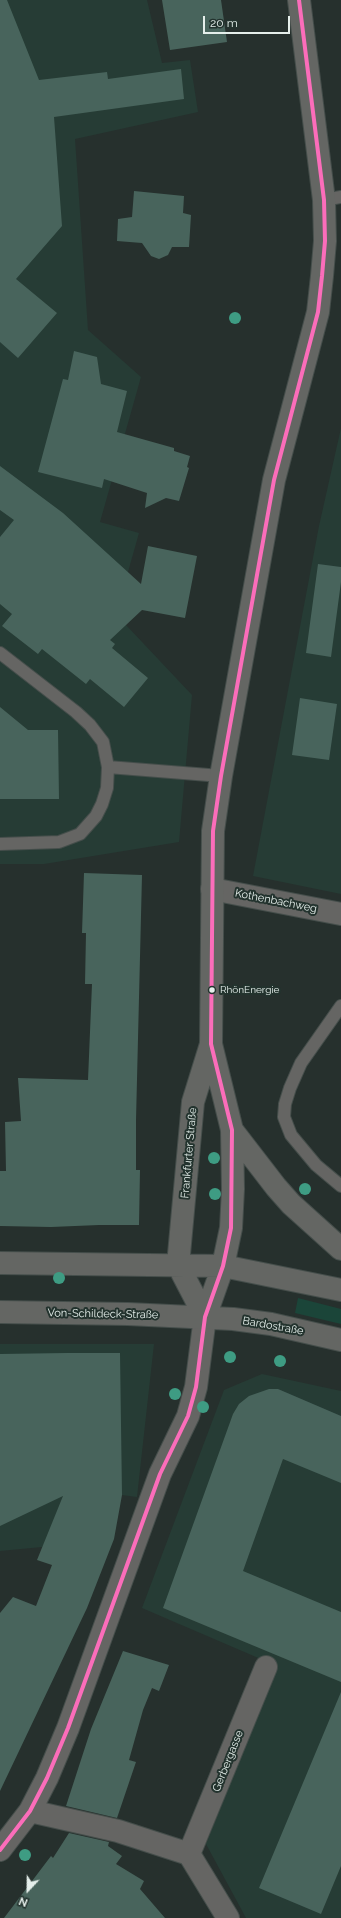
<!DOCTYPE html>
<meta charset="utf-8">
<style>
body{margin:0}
#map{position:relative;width:341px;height:1918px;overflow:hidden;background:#26302d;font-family:Raleway,sans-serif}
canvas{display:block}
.north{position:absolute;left:8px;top:1870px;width:40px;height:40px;-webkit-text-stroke:3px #23332e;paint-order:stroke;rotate:202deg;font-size:11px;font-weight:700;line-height:16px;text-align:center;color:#e5efeb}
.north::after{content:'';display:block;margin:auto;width:14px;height:18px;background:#e5efeb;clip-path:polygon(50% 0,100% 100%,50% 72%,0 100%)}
.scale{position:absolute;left:203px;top:16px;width:87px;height:18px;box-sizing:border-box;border:2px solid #e5efeb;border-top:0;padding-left:5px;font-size:12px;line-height:14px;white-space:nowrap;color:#e5efeb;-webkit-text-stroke:3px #23332e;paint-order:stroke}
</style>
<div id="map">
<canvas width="341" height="1918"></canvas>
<div class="north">N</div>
<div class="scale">20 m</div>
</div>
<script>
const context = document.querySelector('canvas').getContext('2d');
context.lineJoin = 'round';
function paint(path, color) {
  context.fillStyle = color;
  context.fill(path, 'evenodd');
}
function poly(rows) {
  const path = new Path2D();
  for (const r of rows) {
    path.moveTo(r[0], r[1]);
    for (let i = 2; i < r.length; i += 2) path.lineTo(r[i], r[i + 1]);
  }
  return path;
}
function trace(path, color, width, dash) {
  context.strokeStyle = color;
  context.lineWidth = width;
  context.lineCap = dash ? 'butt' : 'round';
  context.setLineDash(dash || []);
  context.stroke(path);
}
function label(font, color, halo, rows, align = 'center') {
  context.font = font + ' Raleway,sans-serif';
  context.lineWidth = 4;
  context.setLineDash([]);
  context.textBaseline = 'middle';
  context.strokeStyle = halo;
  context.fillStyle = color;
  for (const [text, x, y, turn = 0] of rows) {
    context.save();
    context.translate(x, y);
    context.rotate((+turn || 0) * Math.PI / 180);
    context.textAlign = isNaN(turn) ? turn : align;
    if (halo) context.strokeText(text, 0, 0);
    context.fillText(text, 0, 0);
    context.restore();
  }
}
paint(poly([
 [0,0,147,0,162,63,190,60,198,112,75,139,88,330,141,377,100,522,139,533,126,579,126,625,192,695,179,842,44,864,0,864],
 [341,428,341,894,253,876,319,526],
 [0,1344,154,1344,137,1497,122,1495,42,1547,0,1551],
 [262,1374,341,1391,341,1918,246,1918,206,1844,277,1666,142,1608,224,1390]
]), '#263c35');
paint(poly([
 [298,1298,341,1309,341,1324,295,1313]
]), '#1b4539');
paint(poly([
 [0,0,7,0,39,80,107,72,108,79,181,69,184,99,54,117,62,226,16,279,57,313,18,358,0,342],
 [162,0,221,0,227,42,170,50],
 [134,191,184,196,183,213,191,215,189,247,172,247,168,255,159,259,151,256,142,243,117,241,118,219,132,217],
 [74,351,97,357,101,384,127,391,117,432,174,448,174,451,190,456,187,467,189,468,179,501,166,498,145,508,147,493,104,479,102,488,38,472,63,379,68,380],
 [0,466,63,513,141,584,148,546,197,556,185,618,142,610,110,640,115,644,112,648,148,678,124,707,90,679,86,684,42,649,38,654,2,626,12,614,0,604,0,537,14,520,0,510],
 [318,564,341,567,341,582,331,657,306,653],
 [300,698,337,704,329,760,292,755],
 [0,707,28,730,58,730,59,799,0,799],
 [84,873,142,875,136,1120,136,1170,140,1170,139,1225,99,1225,51,1227,0,1226,0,1171,6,1171,5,1122,21,1121,18,1078,88,1080,92,984,85,984,86,933,82,933],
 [67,1353,120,1353,122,1495,114,1539,87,1608,0,1791,0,1613,13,1597,36,1606,52,1565,37,1560,63,1496,0,1526,0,1354],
 [269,1389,278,1389,341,1416,341,1483,283,1459,243,1571,341,1612,341,1682,163,1608,233,1414,239,1404,249,1396],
 [123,1651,169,1665,159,1691,152,1688,143,1710,129,1760,136,1762,117,1818,66,1806,91,1729],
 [341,1692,341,1866,321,1914,259,1888],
 [69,1833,109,1842,108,1846,122,1856,116,1864,144,1881,140,1889,165,1918,4,1918,51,1856,53,1858]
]), '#48645c');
const lane = poly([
 [324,200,341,197],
 [0,653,76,712,90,725,103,742,108,767,107,788,102,804,96,816,80,834,59,842,0,844],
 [108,767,221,776],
 [341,1006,301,1063,290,1088,285,1104,284,1117,291,1135,316,1165,341,1186]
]);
const street = poly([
 [212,889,341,914],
 [30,1811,118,1831,189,1854,228,1918],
 [0,1850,30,1811,47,1778,68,1728,160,1474,188,1416,196,1387,205,1317],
 [189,1854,266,1667]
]);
const primary = poly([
 [232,1130,276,1187,291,1204,341,1249],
 [0,1263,223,1266,341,1290],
 [178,1265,193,1102,211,1044],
 [178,1265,205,1317],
 [0,1312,128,1314,233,1319,271,1324,341,1340],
 [205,1317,223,1266,231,1228,233,1189,232,1130,211,1044,213,831,221,776,274,480,318,312,322,276,325,241,324,200,299,0]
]);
trace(lane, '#454e4b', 14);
trace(street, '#454e4b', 24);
trace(primary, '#454e4b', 24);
trace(lane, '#656563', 12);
trace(street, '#656563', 22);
trace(primary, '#646663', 22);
trace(poly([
 [0,1850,30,1811,47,1778,68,1728,160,1474,188,1416,196,1387,205,1317,223,1266,231,1228,232,1130,211,1044,213,831,221,776,274,480,318,312,322,276,325,241,324,200,299,0]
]), '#fb6dba', 4);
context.fillStyle = '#3e9c83';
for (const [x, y] of [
 [235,318],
 [214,1158],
 [305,1189],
 [215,1194],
 [59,1278],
 [230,1357],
 [280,1361],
 [175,1394],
 [203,1407],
 [25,1855]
]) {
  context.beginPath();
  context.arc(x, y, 6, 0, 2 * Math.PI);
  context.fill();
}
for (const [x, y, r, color] of [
 [212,990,3.5,"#e5efeb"]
]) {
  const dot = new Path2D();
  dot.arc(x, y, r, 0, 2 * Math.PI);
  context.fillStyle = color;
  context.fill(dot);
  trace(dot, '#23332e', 1.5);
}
label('10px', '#e5efeb', '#23332e', [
 ["RhönEnergie",220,990]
], 'left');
label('11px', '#e5efeb', '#23332e', [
 ["Kothenbachweg",276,901,11],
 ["Frankfurter Straße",189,1153,-85],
 ["Von-Schildeck-Straße",103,1314,1],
 ["Bardostraße",273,1326,10],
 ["Gerbergasse",228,1761,-68]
]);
</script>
